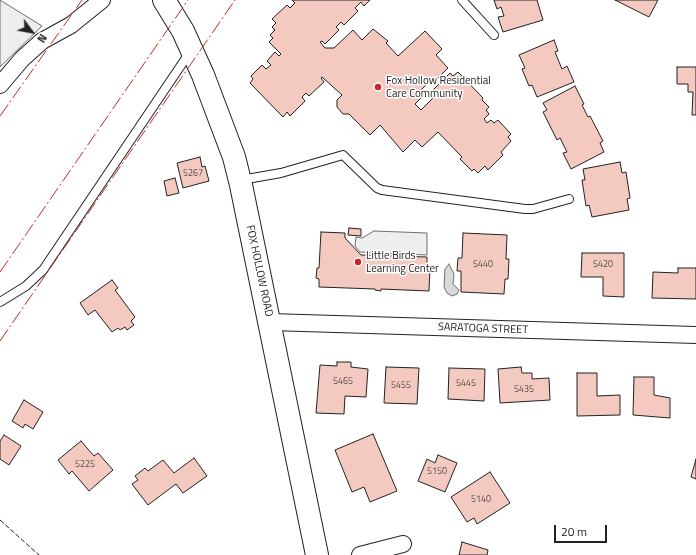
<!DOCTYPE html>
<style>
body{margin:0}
#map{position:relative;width:696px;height:555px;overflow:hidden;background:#fff;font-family:"Titillium Web",sans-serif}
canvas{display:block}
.north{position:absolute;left:12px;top:12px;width:40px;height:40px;-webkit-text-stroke:3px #fff;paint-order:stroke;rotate:122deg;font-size:11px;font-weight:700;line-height:16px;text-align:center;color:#222}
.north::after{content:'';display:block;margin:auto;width:14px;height:18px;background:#222;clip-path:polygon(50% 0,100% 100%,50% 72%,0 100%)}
.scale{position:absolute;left:554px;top:525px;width:53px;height:18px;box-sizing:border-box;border:2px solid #222;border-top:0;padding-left:5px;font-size:12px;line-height:14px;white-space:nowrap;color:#222;-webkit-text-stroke:3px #fff;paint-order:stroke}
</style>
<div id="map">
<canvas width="696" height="555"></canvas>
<div class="north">N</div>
<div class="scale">20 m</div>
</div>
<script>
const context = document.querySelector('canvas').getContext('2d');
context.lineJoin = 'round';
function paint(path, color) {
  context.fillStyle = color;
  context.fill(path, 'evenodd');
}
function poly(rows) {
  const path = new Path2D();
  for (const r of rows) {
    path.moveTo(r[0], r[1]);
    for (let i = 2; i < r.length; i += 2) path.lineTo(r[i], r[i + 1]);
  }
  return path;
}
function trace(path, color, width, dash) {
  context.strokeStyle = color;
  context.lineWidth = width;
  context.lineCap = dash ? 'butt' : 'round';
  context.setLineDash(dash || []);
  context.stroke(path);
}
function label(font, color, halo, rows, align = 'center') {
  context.font = font + ' "Titillium Web",sans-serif';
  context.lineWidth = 3;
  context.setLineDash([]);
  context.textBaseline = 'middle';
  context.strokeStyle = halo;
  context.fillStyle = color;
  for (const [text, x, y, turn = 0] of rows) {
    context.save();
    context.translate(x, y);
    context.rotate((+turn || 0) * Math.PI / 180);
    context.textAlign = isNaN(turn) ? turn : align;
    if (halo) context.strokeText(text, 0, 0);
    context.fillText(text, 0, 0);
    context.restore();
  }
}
const green = poly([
 [0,0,42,26,0,67,0,0],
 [374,231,427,233,427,255,360,252,355,246,356,237,362,238,374,231]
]);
paint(green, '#eee');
trace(green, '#6f6f6f', 1);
const water = poly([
 [449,264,454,274,453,284,459,290,457,294,452,296,447,293,444,287,445,269,449,264]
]);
paint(water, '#d9d9d9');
trace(water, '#6f6f6f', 1);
const building = poly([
 [292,0,370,0,364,6,361,2,355,8,358,11,344,25,341,22,336,27,339,30,325,44,322,41,320,42,325,48,334,48,353,30,362,40,373,29,388,41,386,43,398,56,425,31,442,49,436,55,448,68,434,82,431,80,420,91,424,95,415,104,421,110,433,98,429,94,450,73,453,76,458,72,483,98,482,100,489,107,486,110,489,114,484,119,487,123,491,120,494,123,498,120,511,134,508,137,511,141,501,152,503,155,488,170,485,166,478,173,474,169,472,171,460,159,462,157,438,132,422,147,415,140,403,152,380,125,370,135,349,114,343,114,337,107,337,100,342,95,322,77,321,78,324,82,309,96,306,93,302,97,305,101,290,116,287,112,283,117,250,83,253,79,251,76,262,65,266,69,271,65,267,61,275,52,279,56,281,54,269,42,273,38,270,35,275,30,272,27,276,23,272,19,287,5,290,8,295,3,292,0],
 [494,0,537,0,543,20,503,32,498,17,504,16,501,7,497,9,494,0],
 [615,0,658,0,649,17,615,0],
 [554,40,558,51,555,52,562,69,567,66,574,82,537,97,532,85,529,86,522,69,525,68,519,55,554,40],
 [677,67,696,67,696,115,692,115,693,92,688,92,688,84,677,84,677,67],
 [575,86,584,104,582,105,588,117,590,116,603,141,600,143,604,152,571,169,563,153,567,152,560,138,557,140,543,112,547,110,543,103,575,86],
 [200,157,202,167,205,166,209,181,183,188,177,163,200,157],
 [620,162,622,173,626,172,630,198,627,199,629,210,592,217,589,205,586,206,582,180,585,180,583,169,620,162],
 [175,178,179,193,167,196,164,181,175,178],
 [349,228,361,229,361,236,348,235,349,228],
 [321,232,345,233,345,238,361,255,427,257,427,266,430,266,429,291,381,289,381,291,375,290,375,289,319,287,319,279,316,278,317,268,319,268,321,232],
 [463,233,507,235,506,259,509,259,508,279,505,279,504,294,461,292,461,271,457,271,458,258,462,258,463,233],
 [582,253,624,253,624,297,603,296,603,277,581,277,582,253],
 [678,268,696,268,696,299,652,298,653,272,678,273,678,268],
 [112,280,118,288,115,290,135,317,131,321,134,325,127,330,125,327,120,330,118,328,112,332,95,310,88,315,80,303,112,280],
 [337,362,351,362,351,367,368,369,366,397,345,396,344,414,316,413,320,365,337,366,337,362],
 [386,367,419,368,417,404,384,403,386,367],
 [521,367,522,373,532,373,532,379,549,378,550,400,500,403,498,369,521,367],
 [449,368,485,369,484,401,448,399,449,368],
 [577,373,597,373,597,396,620,395,620,415,577,416,577,373],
 [634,377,654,377,654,395,670,398,670,418,633,415,634,377],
 [24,400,43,412,33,429,25,424,23,428,12,421,24,400],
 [373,434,397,491,370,502,364,487,352,492,335,450,373,434],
 [4,435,21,446,9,465,0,459,0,441,4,435],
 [81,441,94,456,98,453,113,470,89,491,72,471,69,474,58,460,81,441],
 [438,455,457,463,445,492,418,481,427,459,435,463,438,455],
 [194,458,207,476,183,493,176,484,148,505,132,484,138,480,135,476,145,468,148,471,163,460,174,473,194,458],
 [696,459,696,479,691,477,696,459],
 [490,472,510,503,477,524,474,518,467,522,451,497,490,472],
 [462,542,488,550,487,555,459,555,462,542]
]);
paint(building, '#f3c9c0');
trace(building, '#222', 1);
const service = poly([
 [462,0,494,35],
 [241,180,281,173,343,155,377,188,382,190,525,209,533,209,569,199],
 [0,302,26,286,43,270,190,52]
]);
const minor = poly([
 [0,85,22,59,42,41,71,25,102,0],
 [270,322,696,335],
 [360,555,403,544]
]);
const secondary = poly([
 [164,0,183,31,203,75,234,157,241,185,317,555]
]);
trace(service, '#222', 10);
trace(minor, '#222', 18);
trace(secondary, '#222', 24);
trace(service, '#fff', 8);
trace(minor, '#fff', 16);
trace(secondary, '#fff', 22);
trace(poly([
 [0,520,39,555]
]), '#222', 1, [5, 2]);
trace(poly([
 [0,116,82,0],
 [0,272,188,0],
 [0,341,235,0]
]), '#c62828', 1, [14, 3, 2, 3]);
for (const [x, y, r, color] of [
 [378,87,4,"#c62828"],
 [358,262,4,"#c62828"]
]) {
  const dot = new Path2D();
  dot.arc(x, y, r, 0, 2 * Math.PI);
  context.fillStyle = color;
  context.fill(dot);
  trace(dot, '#fff', 1.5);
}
label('9px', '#564c4a', null, [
 ["5267",193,174],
 ["5440",483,265],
 ["5420",603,265],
 ["5465",343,382],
 ["5445",466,384],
 ["5455",401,386],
 ["5435",524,390],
 ["5225",85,465],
 ["5150",437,472],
 ["5140",481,500]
]);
label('11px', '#222', '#fff', [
 ["Fox Hollow Residential",386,81],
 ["Care Community",386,94],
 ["Little Birds",366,256],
 ["Learning Center",366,269]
], 'left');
label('11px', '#222', '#fff', [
 ["FOX HOLLOW ROAD",259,271,78],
 ["SARATOGA STREET",483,329,2]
]);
</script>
